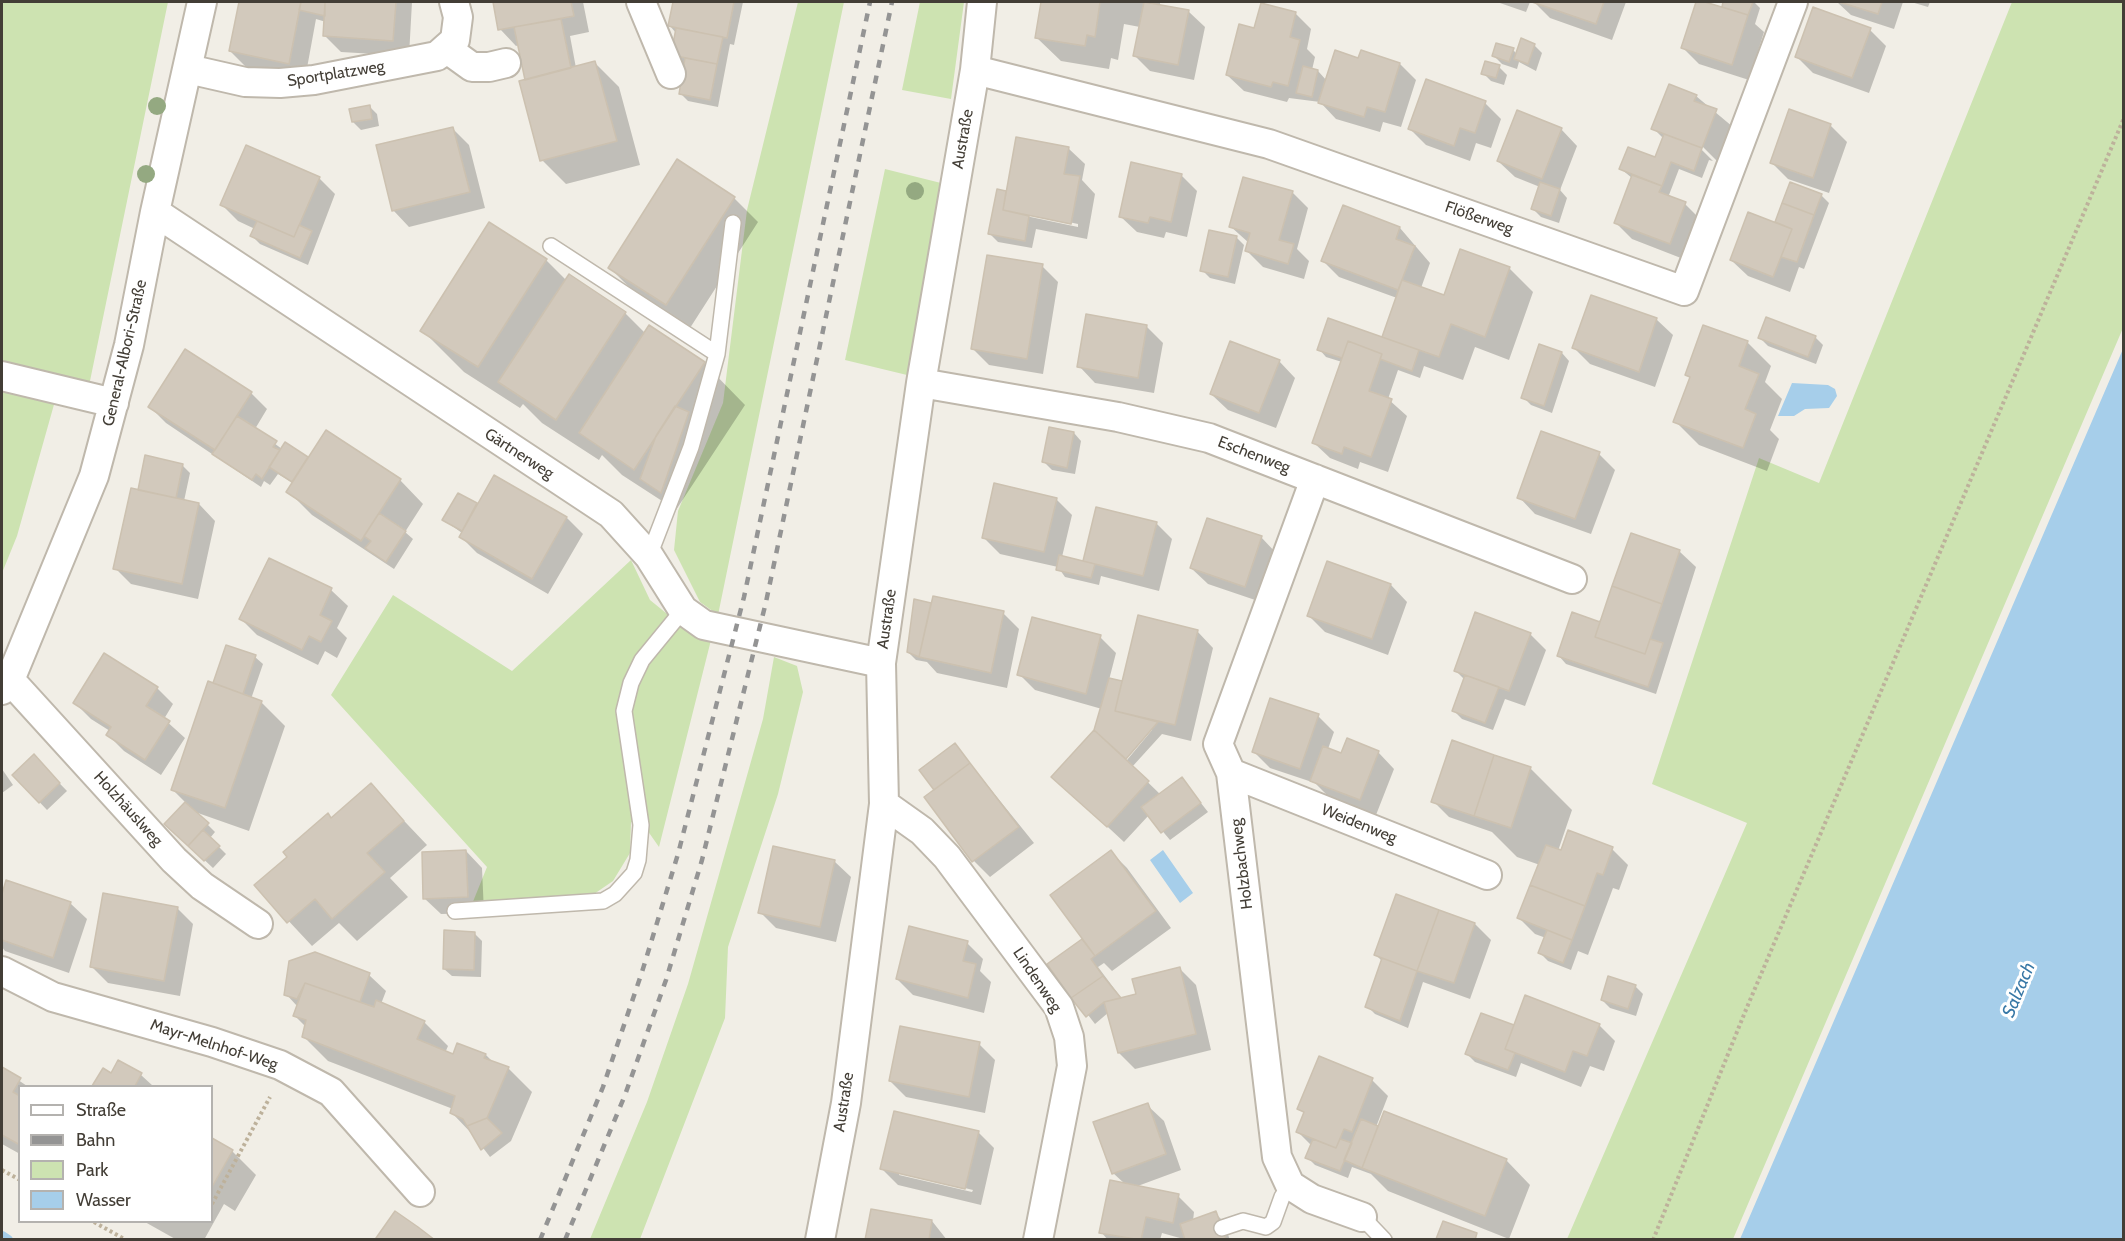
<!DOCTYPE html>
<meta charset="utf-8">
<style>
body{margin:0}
#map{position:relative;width:2125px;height:1241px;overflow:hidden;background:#f1eee6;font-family:Cabin,sans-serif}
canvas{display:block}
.frame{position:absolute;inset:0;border:3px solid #433e36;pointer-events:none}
.legend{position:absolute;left:18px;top:1085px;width:195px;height:138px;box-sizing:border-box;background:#fff;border:2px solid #b4b2af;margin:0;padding:8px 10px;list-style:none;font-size:18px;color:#433e36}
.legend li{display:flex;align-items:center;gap:12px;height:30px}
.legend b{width:30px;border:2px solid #b4b2af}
</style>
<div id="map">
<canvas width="2125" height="1241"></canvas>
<div class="frame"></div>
<ul class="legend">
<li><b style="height:8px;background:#fff"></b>Straße</li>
<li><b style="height:8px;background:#949494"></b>Bahn</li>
<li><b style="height:16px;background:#cde3b1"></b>Park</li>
<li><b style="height:16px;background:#a6ceea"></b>Wasser</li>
</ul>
</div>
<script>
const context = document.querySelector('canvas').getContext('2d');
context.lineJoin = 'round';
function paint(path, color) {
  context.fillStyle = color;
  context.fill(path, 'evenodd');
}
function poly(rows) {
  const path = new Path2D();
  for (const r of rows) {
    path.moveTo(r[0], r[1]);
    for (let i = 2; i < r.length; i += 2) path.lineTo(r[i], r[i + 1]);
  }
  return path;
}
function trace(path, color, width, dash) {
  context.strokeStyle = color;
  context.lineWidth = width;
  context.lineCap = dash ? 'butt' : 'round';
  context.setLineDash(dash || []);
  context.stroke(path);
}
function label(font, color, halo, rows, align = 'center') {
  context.font = font + ' Cabin,sans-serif';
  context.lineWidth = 6;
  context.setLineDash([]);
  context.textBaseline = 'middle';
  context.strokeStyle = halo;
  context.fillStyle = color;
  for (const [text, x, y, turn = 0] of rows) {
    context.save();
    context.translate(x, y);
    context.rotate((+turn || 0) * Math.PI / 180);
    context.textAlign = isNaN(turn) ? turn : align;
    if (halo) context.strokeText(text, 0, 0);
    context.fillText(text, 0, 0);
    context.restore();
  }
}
paint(poly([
 [2,2,168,2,84,410,55,401,17,536,2,573],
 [798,2,844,2,718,615,700,602,674,550,678,511,723,403,747,210],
 [920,2,964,2,951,99,902,90],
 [2012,2,2123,2,2123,328,1733,1239,1567,1239,1747,823,1652,784,1759,458,1819,483],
 [885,169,941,183,907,375,845,360],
 [631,560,650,600,693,635,711,640,659,847,645,827,631,822,630,853,613,881,594,894,472,904,487,867,331,695,393,595,512,671],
 [774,657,797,666,803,692,778,794,728,947,725,1018,640,1239,590,1239,647,1102,688,984,763,719]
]), '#cde3b1');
paint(poly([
 [2123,349,2123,1239,1740,1239],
 [1792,383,1828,385,1835,389,1837,396,1829,408,1805,409,1794,416,1778,416],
 [1163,850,1193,893,1180,903,1150,860]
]), '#a6ceea');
paint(poly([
 [240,2,412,2,409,56,341,52,325,36,326,22,316,19,305,79,246,67,230,51],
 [495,2,583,2,589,32,570,36,576,68,595,63,619,87,640,165,566,184,542,160,519,45,516,46,500,29],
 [675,2,743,2,734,45,730,44,718,107,688,101,680,93,686,64,680,62,672,54,676,33,670,26],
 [1042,2,1160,2,1160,5,1188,11,1205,27,1194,80,1150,71,1134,55,1140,27,1124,24,1118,60,1111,58,1109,69,1061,61,1037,38],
 [1497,2,1530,2,1526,12],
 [1534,2,1626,2,1612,40,1550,18],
 [1698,2,1723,8,1725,2,1754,2,1760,8,1755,24,1764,32,1749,80,1699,64,1683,48],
 [1837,2,1903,2,1894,29,1851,15],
 [1911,2,1930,2,1928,7],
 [1295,13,1311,29,1307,49,1315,57,1312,70,1318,71,1327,81,1359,59,1362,52,1400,64,1416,80,1401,127,1383,122,1380,132,1336,119,1320,102,1289,98,1287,102,1244,91,1227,75,1255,29],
 [1870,30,1886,46,1869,93,1813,73,1797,57],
 [1534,45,1542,53,1536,71,1519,62,1517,69,1502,64,1494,56,1513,50,1517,54],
 [1499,67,1507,75,1504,85,1491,81,1483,73],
 [1696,96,1733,127,1719,163,1701,145,1701,149,1713,161,1709,160,1702,178,1679,169,1669,195,1685,204,1701,220,1686,260,1632,239,1616,223,1632,178,1621,169,1656,159,1664,139,1653,128],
 [1485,103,1501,119,1491,148,1476,143,1470,161,1426,145,1410,129],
 [370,107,377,114,379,126,361,130,353,122],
 [1790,111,1831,126,1847,142,1829,193,1788,179,1772,163],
 [453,129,469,145,485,208,409,227,393,210],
 [1561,129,1577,146,1560,190,1567,198,1559,223,1541,217,1533,209,1540,187,1515,177,1498,161],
 [1068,148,1085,164,1082,180,1095,194,1087,239,1036,229,1032,248,998,242,990,234,998,191,1007,192],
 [1021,212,1078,224,1078,227,1021,215],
 [677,162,734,198,758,222,690,328,634,292,610,268],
 [1181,175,1197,191,1187,237,1166,232,1164,238,1137,232,1120,216],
 [319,178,335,194,308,265,260,244,252,236,255,229,238,221,222,205],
 [1791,184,1822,196,1829,203,1804,269,1799,267,1790,292,1748,276,1731,260,1782,226,1777,222],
 [1292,192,1308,208,1297,249,1309,261,1304,279,1263,267,1247,251,1249,243,1230,226],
 [1400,228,1430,263,1421,288,1445,297,1509,268,1533,292,1509,360,1475,347,1463,380,1424,366,1420,378,1398,370,1388,399,1407,416,1388,472,1360,462,1358,469,1330,458,1313,442,1342,362,1326,357,1319,349,1329,320,1388,340,1397,298,1339,277,1323,261],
 [1236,237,1244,245,1235,284,1210,278,1202,270],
 [546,260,566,280,569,276,625,313,646,334,704,363,745,405,676,510,622,475,602,455,599,460,542,423,523,404,520,408,464,372,422,330],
 [1042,266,1058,282,1043,374,989,365,973,349],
 [1656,319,1673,335,1655,387,1590,364,1574,348],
 [1147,327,1163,343,1154,393,1095,383,1079,366],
 [1815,337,1823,345,1816,364,1768,346,1760,338],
 [1747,342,1771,366,1765,382,1782,399,1770,430,1779,439,1767,471,1699,445,1675,421,1691,379,1687,375],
 [1540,346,1562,353,1569,361,1552,413,1531,405,1523,397],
 [1279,361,1295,378,1276,428,1228,410,1211,394],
 [251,393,267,409,255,429,282,449,309,459,400,480,423,504,405,532,413,539,394,569,312,515,288,491,293,483,278,474,270,485,264,481,261,487,166,423,150,407],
 [1074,433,1081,441,1075,474,1052,470,1044,462],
 [1599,454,1615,470,1591,534,1535,514,1519,497],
 [183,466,190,473,184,501,199,504,215,521,198,599,131,584,115,568,139,491],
 [494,477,567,518,583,534,548,594,477,553,460,536,462,533,444,520,459,495,478,505],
 [1056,499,1072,515,1062,557,1089,564,1156,523,1172,539,1159,591,1101,576,1099,585,1065,577,1058,567,1000,554,983,537],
 [1261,537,1277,554,1261,602,1208,584,1191,568],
 [1679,551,1696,567,1656,694,1566,664,1559,656],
 [270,560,331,590,348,606,337,628,347,638,337,658,325,651,318,665,257,635,241,619],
 [1328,563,1391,585,1407,602,1388,655,1325,632,1309,616],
 [915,601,1003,613,1019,629,1007,688,937,673,927,662,916,660,908,652],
 [1197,631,1213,648,1191,741,1162,734,1132,767,1161,795,1182,779,1208,812,1170,840,1149,815,1124,842,1054,777,1096,731,1102,709,1035,690,1019,674,1100,637,1116,653,1109,680,1123,683],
 [1148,730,1152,730,1122,766,1119,764],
 [1530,634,1546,650,1525,706,1505,699,1493,730,1462,719,1454,711,1465,680,1455,670],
 [255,657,263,664,251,699,261,702,285,726,249,831,195,812,215,832,210,838,226,854,213,868,166,824,186,803,172,789,214,685],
 [157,688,173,704,164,719,185,738,161,775,124,751,108,735,110,731,91,719,75,703],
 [1318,716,1334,732,1328,749,1342,754,1378,752,1394,769,1376,815,1328,796,1315,783,1270,768,1254,752],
 [955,745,1034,843,990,877,974,861,936,790],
 [34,757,67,791,47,810,14,775],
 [1530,768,1572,810,1558,851,1612,849,1628,865,1619,890,1613,888,1588,955,1578,951,1571,970,1548,961,1540,953,1546,938,1535,934,1519,918,1540,865,1517,857,1492,832,1449,817,1433,801],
 [2,769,13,785,2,793],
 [370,785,427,845,390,878,408,897,357,941,339,923,312,946,256,886],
 [466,851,482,868,484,913,441,914,424,898],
 [1111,852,1127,868,1171,928,1112,971,1104,963,1098,967,1122,999,1138,995,1180,969,1196,985,1211,1050,1135,1069,1119,1053,1109,1012,1095,1024,1049,964,1084,939],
 [834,861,851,877,836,942,776,928,760,912],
 [7,882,70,903,87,919,69,973,5,951,2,947,2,899],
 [177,908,193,924,180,996,108,983,92,967],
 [1475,924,1491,940,1470,999,1423,982,1408,1028,1375,1014,1367,1006,1382,961,1376,955],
 [474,933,482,941,481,977,452,976,444,969],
 [967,943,983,959,980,971,991,982,984,1013,913,995,897,979],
 [291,962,369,975,386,991,381,1004,424,1022,448,1046,445,1053,453,1056,458,1045,486,1055,493,1062,508,1068,532,1092,511,1141,490,1157,474,1136,452,1113,453,1109,328,1061,304,1037,306,1027,295,1016,297,1006,286,994],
 [1635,986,1643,994,1636,1016,1610,1008,1602,1000],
 [1599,1025,1615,1041,1604,1071,1590,1066,1581,1087,1521,1063,1516,1077,1475,1062,1467,1054],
 [979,1044,995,1060,985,1113,906,1097,890,1081],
 [2,1069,27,1086,20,1086,20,1154,2,1144],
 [103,1070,111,1075,141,1075,153,1086,94,1086],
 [1372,1080,1388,1096,1376,1127,1379,1129,1385,1113,1507,1161,1530,1185,1509,1239,1388,1191,1371,1174,1352,1167,1348,1178,1315,1165,1307,1157,1312,1146,1298,1132,1305,1114,1299,1109],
 [1147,1105,1164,1121,1181,1170,1135,1187,1178,1196,1194,1212,1193,1221,1215,1213,1223,1221,1230,1240,1187,1240,1162,1233,1160,1240,1108,1240,1101,1232,1125,1184,1113,1173],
 [978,1132,994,1148,981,1205,898,1185,882,1169],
 [899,1172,973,1190,972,1192,899,1175],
 [212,1140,232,1151,256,1175,235,1211,224,1204,204,1240,177,1240,145,1222,212,1222],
 [932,1221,947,1240,867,1240]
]), '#0003');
trace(poly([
 [2,1236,8,1240]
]), '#a6ceea', 10);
const building = poly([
 [239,2,301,2,289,64,229,51,239,2],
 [301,2,325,2,325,16,299,10,301,2],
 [325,2,396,2,393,41,323,36,325,2],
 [493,2,571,2,574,16,498,30,493,2],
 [673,2,734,2,727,38,668,26,673,2],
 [1041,2,1100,2,1095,37,1087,35,1085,46,1035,38,1041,2],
 [1144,2,1189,10,1178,65,1133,56,1144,2],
 [1532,2,1604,2,1596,24,1532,2],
 [1696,2,1705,2,1748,15,1732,65,1681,48,1696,2],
 [1723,2,1753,2,1748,15,1722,7,1723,2],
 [1839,2,1882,2,1878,14,1839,2],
 [1261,3,1296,12,1290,37,1300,40,1288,86,1273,82,1271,87,1226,75,1239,24,1254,28,1261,3],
 [1813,7,1871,28,1852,78,1795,57,1813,7],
 [561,19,571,68,525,80,514,27,561,19],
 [676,28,723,37,717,64,671,55,676,28],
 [1521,38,1535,44,1528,64,1514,59,1521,38],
 [1496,43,1514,48,1509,62,1492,56,1496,43],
 [1335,50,1358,58,1361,50,1400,63,1385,112,1367,107,1364,117,1318,103,1335,50],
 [685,58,717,64,710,100,679,94,685,58],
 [595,61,617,141,540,161,519,81,595,61],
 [1485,61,1500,65,1496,78,1481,74,1485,61],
 [1303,66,1318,70,1312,97,1296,93,1303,66],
 [1426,79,1486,101,1475,133,1460,128,1454,146,1408,129,1426,79],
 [1669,84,1697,95,1694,101,1717,109,1702,148,1651,129,1669,84],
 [370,105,372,119,352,122,349,109,370,105],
 [1789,109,1831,124,1813,178,1770,163,1789,109],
 [1517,110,1562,128,1542,179,1497,161,1517,110],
 [453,127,470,192,392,211,376,145,453,127],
 [1664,134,1702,148,1694,171,1671,162,1662,186,1619,169,1628,147,1655,157,1664,134],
 [1016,137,1069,147,1064,174,1080,176,1071,224,1003,210,1016,137],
 [246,145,320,177,294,237,220,205,246,145],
 [677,159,735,197,666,305,608,268,677,159],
 [1131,162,1182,174,1171,222,1150,217,1148,223,1119,217,1131,162],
 [1632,175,1662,186,1659,192,1686,202,1670,244,1614,223,1632,175],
 [1243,177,1293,191,1279,240,1294,244,1288,264,1245,251,1250,233,1229,227,1243,177],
 [1540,182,1560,189,1551,216,1531,209,1540,182],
 [1790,182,1822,194,1814,215,1782,203,1790,182],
 [997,189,1006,191,1003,210,1029,216,1025,241,988,234,997,189],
 [1782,203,1814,215,1797,262,1781,257,1792,229,1775,222,1782,203],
 [1343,205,1400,227,1396,239,1415,246,1398,290,1321,261,1343,205],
 [1748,212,1792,229,1773,277,1730,260,1748,212],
 [257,221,294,237,299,225,312,231,300,258,250,236,257,221],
 [489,222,547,259,478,367,420,331,489,222],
 [1209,230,1237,236,1228,277,1200,271,1209,230],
 [1460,249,1510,267,1485,337,1451,324,1439,357,1382,337,1402,280,1444,295,1460,249],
 [987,255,1043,264,1027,359,971,349,987,255],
 [569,274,626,312,556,420,498,382,569,274],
 [1591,295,1657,318,1639,372,1572,348,1591,295],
 [1086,314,1147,325,1138,378,1077,367,1086,314],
 [1766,317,1816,336,1808,357,1758,338,1766,317],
 [1328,318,1419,350,1412,371,1380,359,1382,354,1348,341,1342,358,1317,350,1328,318],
 [649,325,705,362,634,470,579,433,649,325],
 [1703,325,1748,341,1739,366,1759,374,1745,409,1756,414,1743,448,1673,422,1690,377,1685,375,1703,325],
 [1230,341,1280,360,1259,413,1210,394,1230,341],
 [1348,341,1382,354,1369,391,1392,399,1371,457,1344,447,1342,454,1312,443,1348,341],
 [1539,344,1562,352,1544,406,1521,398,1539,344],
 [185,349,252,392,215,450,148,407,185,349],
 [675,406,689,412,661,493,640,479,656,436,675,406],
 [237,416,277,441,273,447,280,450,262,479,256,474,252,480,212,454,237,416],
 [1049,427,1074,432,1067,468,1042,462,1049,427],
 [326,430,401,479,361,541,286,492,326,430],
 [1541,431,1600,452,1575,519,1517,498,1541,431],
 [285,442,308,457,292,482,269,467,285,442],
 [145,455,183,464,176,498,138,490,145,455],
 [494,475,567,517,532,579,459,537,494,475],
 [994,483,1057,498,1044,552,982,538,994,483],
 [131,488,199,503,182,584,113,569,131,488],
 [458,493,477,503,462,531,442,520,458,493],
 [1096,507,1157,522,1143,576,1083,561,1096,507],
 [379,513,406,531,386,562,365,548,371,541,364,536,379,513],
 [1207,518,1262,536,1245,587,1190,568,1207,518],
 [1631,533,1680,550,1662,604,1612,586,1631,533],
 [1059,555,1095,564,1091,578,1056,570,1059,555],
 [269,558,332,588,320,615,332,621,321,642,309,636,302,650,239,619,269,558],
 [1327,561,1391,584,1372,639,1307,616,1327,561],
 [1612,586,1662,604,1645,654,1595,637,1612,586],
 [933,596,1004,611,991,673,919,657,933,596],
 [914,599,931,603,919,657,907,652,914,599],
 [1475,612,1531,633,1509,691,1454,671,1475,612],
 [1572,612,1600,622,1595,637,1645,654,1650,639,1663,643,1648,687,1557,656,1572,612],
 [1138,615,1198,630,1175,725,1115,711,1138,615],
 [1032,617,1101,635,1086,694,1017,675,1032,617],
 [226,645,256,655,243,694,213,683,226,645],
 [104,653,158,687,146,706,170,721,145,760,106,735,111,727,73,703,104,653],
 [1465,675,1499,687,1485,723,1452,711,1465,675],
 [1109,678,1122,681,1115,711,1158,722,1126,759,1094,730,1109,678],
 [208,681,262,701,225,808,171,790,208,681],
 [1270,698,1319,714,1300,769,1252,752,1270,698],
 [1094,730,1149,781,1107,827,1051,777,1094,730],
 [1347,738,1379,751,1360,800,1310,781,1323,746,1341,753,1347,738],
 [1452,740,1494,755,1474,816,1431,802,1452,740],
 [955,743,970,763,934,790,919,770,955,743],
 [34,754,60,783,39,803,12,775,34,754],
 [1494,755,1531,767,1511,828,1474,816,1494,755],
 [970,763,1019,827,972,862,924,797,970,763],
 [1182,777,1201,803,1161,833,1141,807,1182,777],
 [371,783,404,821,367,853,385,872,332,919,315,899,287,923,254,885,287,857,283,852,328,813,331,818,371,783],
 [185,802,209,823,188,846,164,824,185,802],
 [203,830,220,846,204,861,188,846,203,830],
 [1568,830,1613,847,1603,875,1597,873,1585,906,1530,885,1546,845,1561,850,1568,830],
 [773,846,835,860,820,927,758,913,773,846],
 [466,850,468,897,423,899,422,852,466,850],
 [1111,850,1156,911,1095,956,1050,895,1111,850],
 [6,880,71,902,53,958,2,940,2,894,6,880],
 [1530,885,1585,906,1572,940,1517,918,1530,885],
 [103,893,178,907,164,981,90,967,103,893],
 [1396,894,1439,910,1417,971,1374,955,1396,894],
 [1439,910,1475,923,1454,983,1417,971,1439,910],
 [909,926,968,941,963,961,976,964,968,998,896,979,909,926],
 [444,930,475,932,474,970,443,969,444,930],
 [1547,930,1572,940,1563,963,1538,953,1547,930],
 [1082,939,1095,956,1091,959,1103,976,1071,998,1047,964,1082,939],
 [315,952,370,973,360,1002,305,983,297,999,284,995,289,961,315,952],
 [1382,958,1417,971,1400,1021,1365,1007,1382,958],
 [1180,967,1196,1034,1118,1053,1104,1002,1136,994,1132,979,1180,967],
 [1103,976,1121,998,1104,1002,1086,1017,1071,998,1103,976],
 [1608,976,1636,985,1628,1009,1601,1000,1608,976],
 [305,983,374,1007,376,1000,425,1021,417,1039,453,1054,457,1043,486,1054,484,1058,509,1067,487,1118,467,1126,463,1119,450,1113,455,1096,302,1037,306,1020,293,1016,305,983],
 [1525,995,1600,1024,1587,1056,1573,1051,1565,1072,1505,1049,1525,995],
 [1481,1013,1514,1025,1505,1049,1515,1053,1508,1070,1465,1054,1481,1013],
 [900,1026,980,1042,969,1097,889,1081,900,1026],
 [1319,1056,1373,1078,1352,1132,1344,1129,1336,1148,1296,1132,1304,1112,1297,1109,1319,1056],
 [118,1060,142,1073,135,1086,92,1086,103,1068,111,1073,118,1060],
 [2,1067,21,1078,13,1092,20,1096,20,1145,2,1135,2,1067],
 [1148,1103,1166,1154,1112,1174,1093,1122,1148,1103],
 [894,1111,979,1131,965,1189,880,1169,894,1111],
 [1384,1111,1507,1159,1485,1216,1362,1168,1384,1111],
 [487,1118,502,1133,481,1150,467,1126,487,1118],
 [1361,1119,1378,1126,1362,1168,1344,1160,1361,1119],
 [212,1138,233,1150,212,1187,212,1138],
 [1313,1139,1336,1148,1340,1139,1352,1143,1340,1171,1305,1158,1313,1139],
 [1110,1180,1179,1194,1173,1223,1146,1217,1141,1240,1099,1233,1110,1180],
 [871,1209,932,1220,929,1240,865,1240,871,1209],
 [395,1211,418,1227,435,1240,378,1240,376,1238,395,1211],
 [1216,1211,1226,1239,1185,1240,1180,1224,1216,1211],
 [1443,1221,1477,1233,1475,1240,1436,1239,1443,1221]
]);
paint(building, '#d2c9bc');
trace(building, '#ccc1b0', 1.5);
const lane = poly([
 [551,246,717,354],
 [649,556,691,447,717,354,733,223],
 [455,911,603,901,615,894,634,873,638,860,641,825,624,711,631,683,642,660,683,610],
 [1362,1217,1384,1240],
 [1222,1228,1243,1221,1266,1227,1273,1222,1282,1197,1290,1185]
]);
const street = poly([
 [641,2,671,74],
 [447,49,472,67,489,67,506,63],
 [188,69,245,82,280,83,314,80,437,56,455,40,458,17,454,2],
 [975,70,1269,144,1684,291,1793,2],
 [155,212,611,514,649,556,683,610,704,625,881,663],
 [2,376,114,403],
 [921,383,1118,417,1209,438,1572,579],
 [1315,479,1218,744,1231,773,1277,1157,1290,1185,1312,1199,1362,1217],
 [10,680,174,860,202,886,258,924],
 [2,690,10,680,94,476,129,345,155,212,202,2],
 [1231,773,1487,875],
 [884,804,922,831,947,857,1059,1007,1069,1037,1072,1066,1038,1240],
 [2,971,53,997,212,1042,280,1065,331,1092,420,1192],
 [820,1240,846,1103,884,804,881,663,921,383,975,70,982,2]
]);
trace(lane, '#bfb8ac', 18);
trace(street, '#bfb8ac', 32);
trace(poly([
 [2,1170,20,1180],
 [212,1204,270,1097],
 [94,1222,126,1240],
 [1653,1240,1745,1012,2124,118]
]), '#bdb19b', 4, [3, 3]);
trace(lane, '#fff', 15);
trace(street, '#fff', 28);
trace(poly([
 [540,1240,603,1087,642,972,678,854,744,597,870,2],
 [565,1240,625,1095,666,980,702,860,766,602,892,2]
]), '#949494', 4.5, [8, 8]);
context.fillStyle = '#94a981';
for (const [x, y] of [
 [157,106],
 [146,174],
 [915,191]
]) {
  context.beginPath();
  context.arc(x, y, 9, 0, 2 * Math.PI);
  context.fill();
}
label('16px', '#433e36', '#fff', [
 ["Sportplatzweg",336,74,-9],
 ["Austraße",963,139,-80],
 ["Flößerweg",1479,218,19],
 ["General-Albori-Straße",125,353,-77],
 ["Gärtnerweg",519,454,33],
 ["Eschenweg",1254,455,21],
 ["Austraße",887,619,-82],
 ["Holzhäuslweg",128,809,48],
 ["Weidenweg",1359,824,22],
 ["Holzbachweg",1242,864,-97],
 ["Lindenweg",1037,980,56],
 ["Mayr-Melnhof-Weg",214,1045,18],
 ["Austraße",844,1102,-81]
]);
label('italic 18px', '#3878a6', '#fff', [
 ["Salzach",2019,990,-67]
]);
</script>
